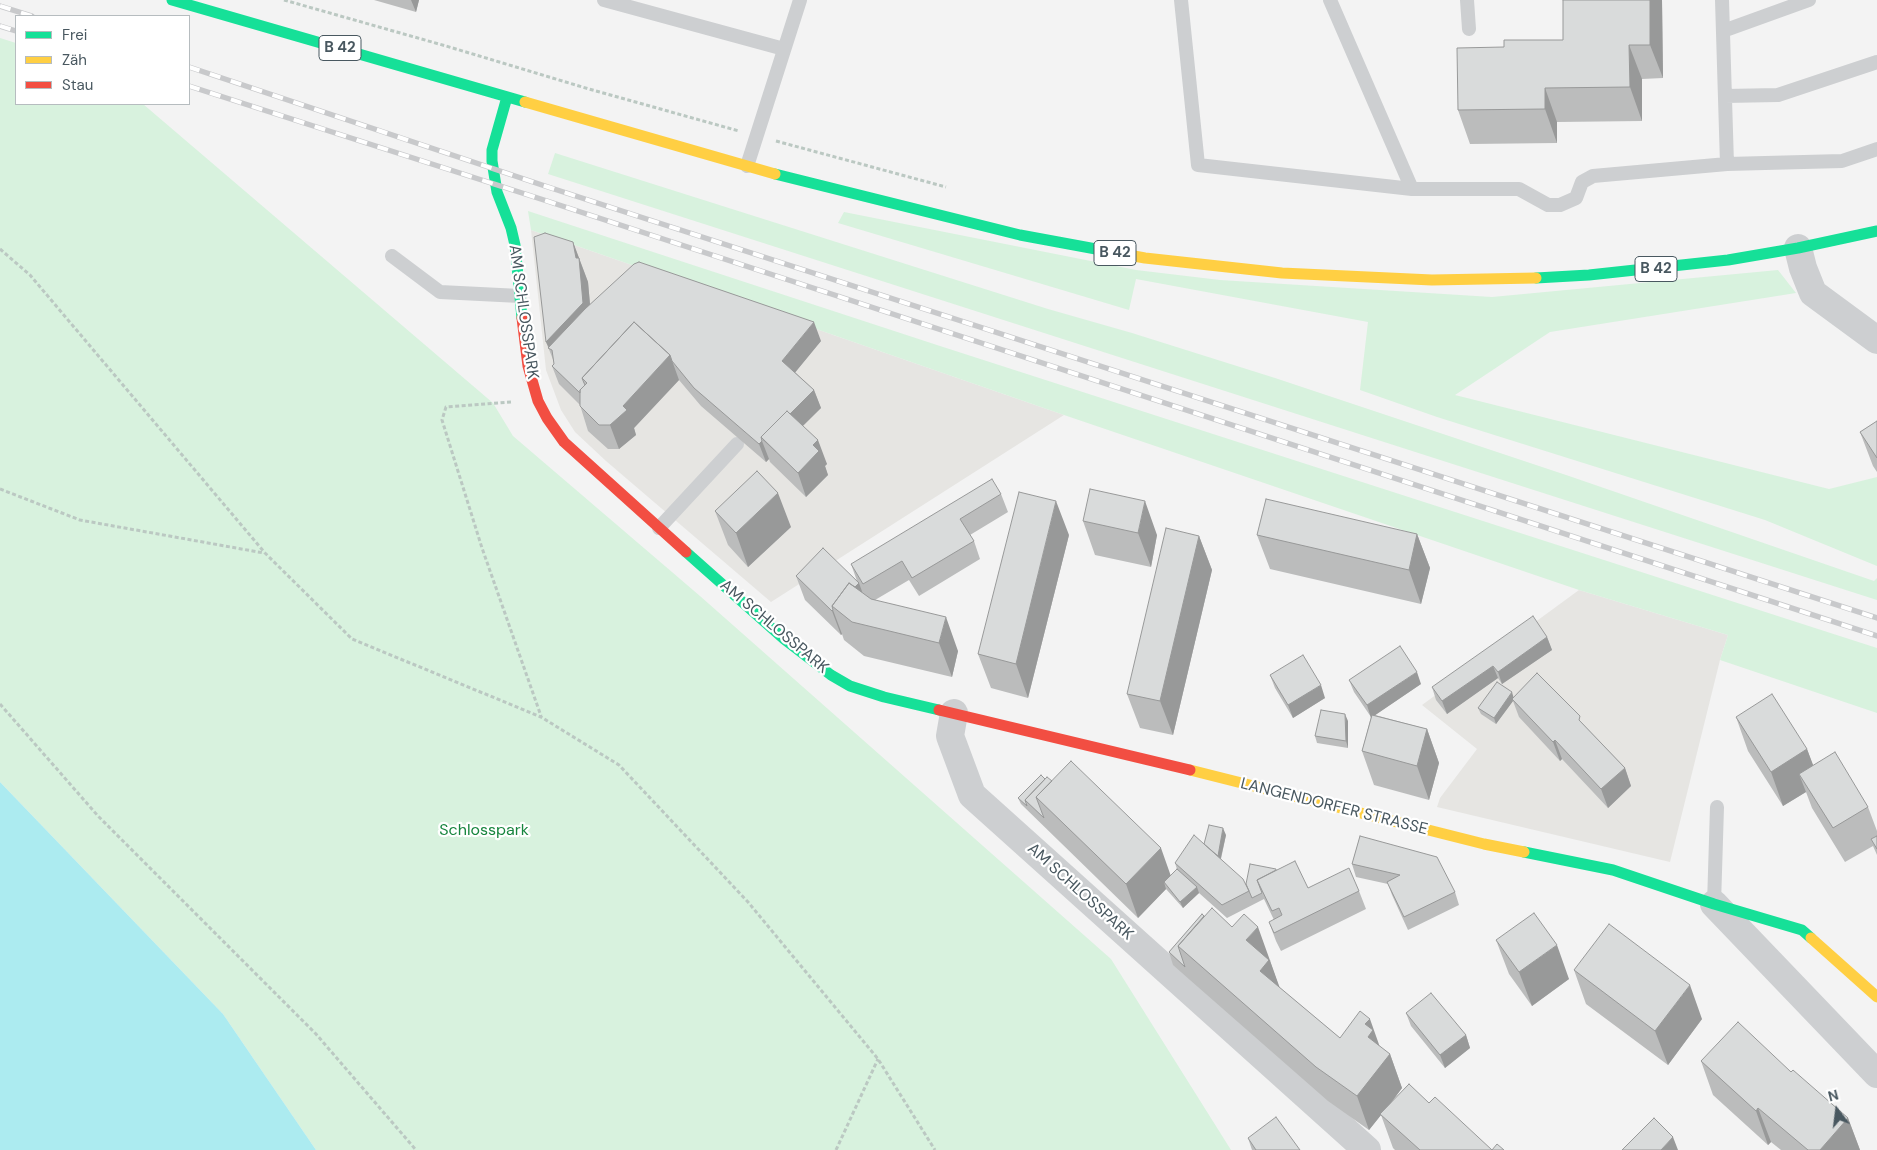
<!DOCTYPE html>
<meta charset="utf-8">
<style>
body{margin:0}
#map{position:relative;width:1877px;height:1150px;overflow:hidden;background:#f3f3f3;font-family:"DM Sans",sans-serif}
canvas{display:block}
.legend{position:absolute;left:15px;top:15px;width:175px;height:90px;box-sizing:border-box;background:#fff;border:1px solid #b6bcbf;margin:0;padding:6px 9px;list-style:none;font-size:15px;color:#495860}
.legend li{display:flex;align-items:center;gap:10px;height:25px}
.legend b{width:25px;border:1px solid #b6bcbf}
.north{position:absolute;left:1812px;top:1085px;width:50px;height:50px;-webkit-text-stroke:4px #fff;paint-order:stroke;rotate:345deg;font-size:14px;font-weight:700;line-height:20px;text-align:center;color:#495860}
.north::after{content:'';display:block;margin:auto;width:18px;height:22px;background:#495860;clip-path:polygon(50% 0,100% 100%,50% 72%,0 100%)}
</style>
<div id="map">
<canvas width="1877" height="1150"></canvas>
<ul class="legend">
<li><b style="height:6px;background:#16e098"></b>Frei</li>
<li><b style="height:6px;background:#ffcf43"></b>Zäh</li>
<li><b style="height:6px;background:#f24e42"></b>Stau</li>
</ul>
<div class="north">N</div>
</div>
<script>
const context = document.querySelector('canvas').getContext('2d');
context.lineJoin = 'round';
function paint(path, color) {
  context.fillStyle = color;
  context.fill(path, 'evenodd');
}
function poly(rows) {
  const path = new Path2D();
  for (const r of rows) {
    path.moveTo(r[0], r[1]);
    for (let i = 2; i < r.length; i += 2) path.lineTo(r[i], r[i + 1]);
  }
  return path;
}
function trace(path, color, width, dash) {
  context.strokeStyle = color;
  context.lineWidth = width;
  context.lineCap = dash ? 'butt' : 'round';
  context.setLineDash(dash || []);
  context.stroke(path);
}
function label(font, color, halo, rows, align = 'center') {
  context.font = font + ' "DM Sans",sans-serif';
  context.lineWidth = 4.5;
  context.setLineDash([]);
  context.textBaseline = 'middle';
  context.strokeStyle = halo;
  context.fillStyle = color;
  for (const [text, x, y, turn = 0] of rows) {
    context.save();
    context.translate(x, y);
    context.rotate((+turn || 0) * Math.PI / 180);
    context.textAlign = isNaN(turn) ? turn : align;
    if (halo) context.strokeText(text, 0, 0);
    context.fillText(text, 0, 0);
    context.restore();
  }
}
paint(poly([
 [531,230,1064,415,771,602,606,461,575,432,561,410,546,370],
 [1579,590,1728,635,1720,660,1670,862,1437,807,1440,798,1477,749,1422,705]
]), '#e6e5e2');
paint(poly([
 [0,38,16,43,16,104,143,104,493,403,513,436,700,596,1111,959,1231,1150,316,1150,223,1014,0,782],
 [555,153,1048,309,1132,333,1275,378,1569,476,1874,581,1877,578,1877,600,548,174],
 [528,211,940,346,1877,648,1877,713,1720,660,1728,635,1579,590,1064,415,531,230],
 [844,212,1136,270,1220,280,1492,297,1778,270,1796,293,1550,332,1455,395,1829,489,1877,477,1877,566,1765,520,1437,417,1360,390,1368,322,1136,279,1129,310,838,223]
]), '#d8f2de');
paint(poly([
 [0,782,223,1014,316,1150,0,1150]
]), '#acebf0');
trace(poly([
 [284,0,446,46,589,89,739,131],
 [776,141,946,187],
 [0,249,30,275,265,553,352,639,541,717,619,765,748,902,878,1059,935,1150],
 [511,402,446,407,442,420,482,548,541,716],
 [0,489,80,520,264,553],
 [0,704,98,816,316,1034,416,1150],
 [836,1150,878,1059]
]), '#bbc8c2', 3, [4, 2.5]);
trace(poly([
 [604,0,784,49],
 [1181,0,1198,165,1412,189],
 [1330,0,1412,189,1519,189,1548,205,1560,205,1576,198,1582,182,1593,176,1727,164,1722,0],
 [1467,0,1469,29],
 [1723,31,1809,0],
 [1725,96,1778,95,1877,62],
 [1727,164,1842,161,1877,149],
 [747,166,800,0],
 [392,256,440,292,520,296],
 [659,528,737,444],
 [1714,904,1717,807]
]), '#cdcfd1', 14);
trace(poly([
 [1798,248,1803,268,1813,293,1877,340],
 [954,713,950,736,972,795,1367,1150],
 [1714,904,1877,1074]
]), '#cdcfd1', 28);
trace(poly([
 [172,0,525,102],
 [507,97,492,150,492,161,497,192,511,228,515,245,522,318],
 [775,174,1020,235,1123,254],
 [1536,278,1589,275,1728,260,1798,248,1877,231],
 [686,552,784,639,831,675,850,686,884,697,939,710],
 [1524,852,1613,870,1714,904,1802,930,1811,938]
]), '#16e098', 11);
trace(poly([
 [525,102,775,174],
 [1123,254,1145,258,1282,273,1432,280,1536,278],
 [1190,770,1484,844,1524,852],
 [1811,938,1877,997]
]), '#ffcf43', 11);
trace(poly([
 [522,318,528,366,538,401,547,418,564,442,686,552],
 [939,710,1190,770]
]), '#f24e42', 11);
const rail = poly([
 [0,6,32,16],
 [0,26,16,31],
 [189,67,548,187,1877,618],
 [189,86,547,201,1877,636]
]);
trace(rail, '#c8c9cb', 5.5);
trace(rail, '#fff', 4, [11]);
paint(poly([
 [374,0,419,0,416,12],
 [1563,0,1662,0,1663,78,1642,79,1642,121,1557,122,1557,143,1470,144,1458,110,1504,47,1563,40],
 [573,242,588,282,590,304,821,341,795,372,814,390,821,408,803,426,827,464,825,466,828,475,806,497,770,462,769,459,766,462,701,406,679,380,634,428,636,435,619,449,608,449,588,431,580,405,559,384,552,366,554,364,554,362,546,342],
 [1877,421,1877,472,1873,466,1860,432],
 [1001,494,1008,512,970,535,974,541,980,559,919,596,909,580,875,600,958,651,952,677,864,656,844,640,842,634,841,635,805,600,796,576,857,581,851,564],
 [715,511,791,527,748,567,728,545],
 [1083,521,1157,535,1151,567,1095,555],
 [1417,534,1430,568,1421,604,1270,569,1257,535],
 [1069,535,1028,698,991,688,978,654],
 [1199,536,1212,570,1173,735,1140,728,1127,694],
 [1547,637,1552,650,1502,684,1498,678,1447,714,1436,700,1432,687],
 [1270,675,1325,698,1293,718,1275,688],
 [1349,680,1421,684,1375,715,1427,729,1439,763,1429,800,1374,785,1362,751,1371,717,1354,692],
 [1514,697,1582,723,1625,768,1631,786,1608,808,1562,759,1560,761,1519,717,1513,701,1496,724,1481,714,1478,708],
 [1736,717,1807,749,1813,766,1868,807,1877,831,1877,855,1873,846,1845,862,1812,808,1806,792,1783,806,1748,751],
 [1348,721,1348,748,1317,743,1315,736],
 [1045,779,1052,781,1171,876,1177,869,1175,863,1204,844,1226,835,1221,859,1246,884,1277,870,1308,888,1359,891,1366,909,1281,951,1276,941,1269,922,1274,920,1264,899,1227,918,1199,893,1183,908,1166,889,1138,918,1021,804,1018,798],
 [1360,836,1455,892,1459,905,1408,930,1392,895,1388,884,1356,877,1352,864],
 [1202,914,1271,961,1270,961,1279,987,1340,1038,1380,1047,1390,1054,1402,1088,1391,1103,1429,1103,1492,1150,1504,1150,1395,1150,1393,1148,1381,1115,1369,1130,1328,1101,1190,980,1173,965,1169,952],
 [1496,940,1569,979,1532,1006,1509,974],
 [1574,970,1702,1019,1668,1065,1586,1004],
 [1406,1013,1466,1035,1470,1048,1445,1068,1411,1026],
 [1701,1061,1791,1072,1848,1118,1860,1150,1781,1150,1771,1142,1768,1145,1713,1095],
 [1248,1138,1300,1150,1252,1150]
]), '#bbbcbc');
paint(poly([
 [411,0,419,0,416,12],
 [1650,0,1662,0,1663,78,1650,45],
 [1629,45,1642,79,1642,121,1630,87],
 [1545,88,1557,122,1557,143,1545,109],
 [573,242,588,282,592,327,549,348,546,342,576,258],
 [814,322,821,341,789,380,782,361],
 [670,355,679,380,634,428,636,435,619,449,610,425,623,406],
 [814,390,821,408,776,452,763,440],
 [818,440,827,464,825,466,828,475,806,497,798,473,813,445],
 [762,441,769,459,766,462,759,444],
 [778,493,791,527,748,567,736,533],
 [1056,501,1069,535,1028,698,1016,664],
 [1145,501,1157,535,1151,567,1138,533],
 [1417,534,1430,568,1421,604,1409,570],
 [1199,536,1212,570,1173,735,1160,701],
 [859,583,868,608,835,609],
 [833,610,842,634,841,635,832,611],
 [946,617,958,651,952,677,939,643],
 [1547,637,1552,650,1502,684,1498,672],
 [1493,666,1498,678,1447,714,1442,701],
 [1417,672,1421,684,1371,718,1367,705],
 [1321,685,1325,698,1293,718,1288,705],
 [1512,692,1514,699,1512,699,1513,701,1496,724,1494,718],
 [1345,714,1348,721,1348,748,1346,741],
 [1427,729,1439,763,1429,800,1417,766],
 [1555,740,1562,759,1560,761,1553,742],
 [1807,749,1820,783,1799,774,1806,792,1783,806,1771,772],
 [1625,768,1631,786,1608,808,1601,789],
 [1223,828,1226,835,1219,866,1217,860],
 [1161,848,1173,882,1164,882,1166,889,1138,918,1126,884],
 [1197,887,1199,893,1183,908,1180,902],
 [1258,927,1282,994,1273,1005,1246,940],
 [1557,945,1569,979,1532,1006,1519,972],
 [1690,985,1702,1019,1668,1065,1655,1031],
 [1370,1019,1382,1053,1390,1054,1402,1088,1382,1115,1380,1114,1381,1115,1369,1130,1357,1096,1368,1037,1365,1024],
 [1466,1035,1470,1048,1445,1068,1440,1055],
 [1758,1108,1771,1142,1768,1145,1756,1111],
 [1848,1118,1860,1150,1820,1150],
 [1673,1137,1678,1150,1661,1150]
]), '#989999');
const building = poly([
 [1563,0,1650,0,1650,45,1629,45,1630,87,1545,88,1545,109,1458,110,1457,48,1504,47,1504,40,1563,40,1563,0],
 [545,233,573,242,576,258,579,258,583,303,546,342,534,237,545,233],
 [639,262,814,322,782,361,814,390,790,414,787,411,761,437,762,441,759,444,694,388,672,361,670,355,634,322,582,378,584,383,585,385,580,390,580,393,552,366,554,364,552,350,548,348,585,309,634,264,639,262],
 [634,322,670,355,623,406,627,410,610,425,599,425,580,406,580,390,587,383,582,378,634,322],
 [787,411,818,440,813,445,819,451,798,473,761,437,787,411],
 [1877,421,1877,458,1860,432,1877,421],
 [757,471,778,493,736,533,715,511,757,471],
 [992,479,1001,494,960,519,974,541,912,578,902,561,863,584,851,564,992,479],
 [1090,489,1145,501,1138,533,1083,521,1090,489],
 [1019,492,1056,501,1016,664,978,654,1019,492],
 [1266,499,1417,534,1409,570,1257,535,1266,499],
 [1166,528,1199,536,1160,701,1127,694,1166,528],
 [823,548,859,583,855,587,849,583,832,606,833,610,832,611,796,576,823,548],
 [849,583,871,599,946,617,939,643,852,622,832,606,849,583],
 [1533,616,1547,637,1498,672,1493,666,1442,701,1432,687,1533,616],
 [1400,646,1417,672,1367,705,1349,680,1400,646],
 [1303,655,1321,685,1288,705,1270,675,1303,655],
 [1537,673,1580,716,1579,720,1625,768,1601,789,1555,740,1553,742,1512,699,1537,673],
 [1497,682,1512,692,1494,718,1478,708,1497,682],
 [1772,694,1807,749,1771,772,1736,717,1772,694],
 [1321,710,1345,714,1346,741,1315,736,1321,710],
 [1372,715,1427,729,1417,766,1362,751,1372,715],
 [1835,752,1868,807,1833,828,1799,774,1835,752],
 [1071,761,1161,848,1126,884,1036,797,1071,761],
 [1041,775,1045,779,1025,800,1027,806,1018,798,1041,775],
 [1047,777,1052,781,1036,797,1044,818,1025,800,1047,777],
 [1209,825,1223,828,1218,856,1204,844,1209,825],
 [1194,835,1243,879,1249,891,1222,905,1175,863,1194,835],
 [1360,836,1437,857,1455,892,1404,917,1387,882,1400,875,1352,864,1360,836],
 [1877,836,1877,849,1871,839,1877,836],
 [1295,861,1308,888,1349,868,1359,891,1274,933,1269,922,1282,915,1279,908,1272,911,1257,880,1295,861],
 [1250,864,1276,869,1276,870,1257,880,1262,893,1252,898,1246,884,1250,864],
 [1177,869,1197,887,1180,902,1164,882,1177,869],
 [1212,908,1232,927,1244,914,1258,927,1246,940,1269,960,1260,971,1340,1038,1360,1011,1370,1019,1365,1024,1373,1030,1368,1037,1390,1054,1357,1096,1316,1067,1178,946,1212,908],
 [1534,913,1557,945,1519,972,1496,940,1534,913],
 [1202,914,1204,916,1178,946,1185,967,1169,952,1202,914],
 [1609,924,1690,985,1655,1031,1574,970,1609,924],
 [1431,993,1466,1035,1440,1055,1406,1013,1431,993],
 [1738,1022,1791,1072,1793,1070,1848,1118,1820,1150,1808,1150,1758,1108,1756,1111,1701,1061,1738,1022],
 [1409,1084,1429,1103,1435,1097,1492,1150,1497,1144,1504,1150,1420,1150,1380,1114,1409,1084],
 [1276,1117,1300,1150,1256,1150,1248,1138,1276,1117],
 [1654,1118,1673,1137,1661,1150,1622,1150,1654,1118]
]);
paint(building, '#d9dbdb');
trace(building, '#989999', 1);
for (const [x, y, w] of [
 [340,48,42],
 [1115,253,42],
 [1656,269,42]
]) {
  const box = new Path2D();
  box.roundRect(x - w / 2, y - 12.5, w, 25, 4);
  context.fillStyle = '#fff';
  context.fill(box);
  trace(box, '#495860', 1);
}
label('bold 15px', '#495860', null, [
 ["B 42",340,48],
 ["B 42",1115,253],
 ["B 42",1656,269]
]);
label('16px', '#495860', '#fff', [
 ["AM SCHLOSSPARK",523,312,82],
 ["AM SCHLOSSPARK",774,627,40],
 ["LANGENDORFER STRASSE",1334,807,14],
 ["AM SCHLOSSPARK",1080,892,42]
]);
label('16px', '#17853e', '#fff', [
 ["Schlosspark",484,831]
]);
</script>
